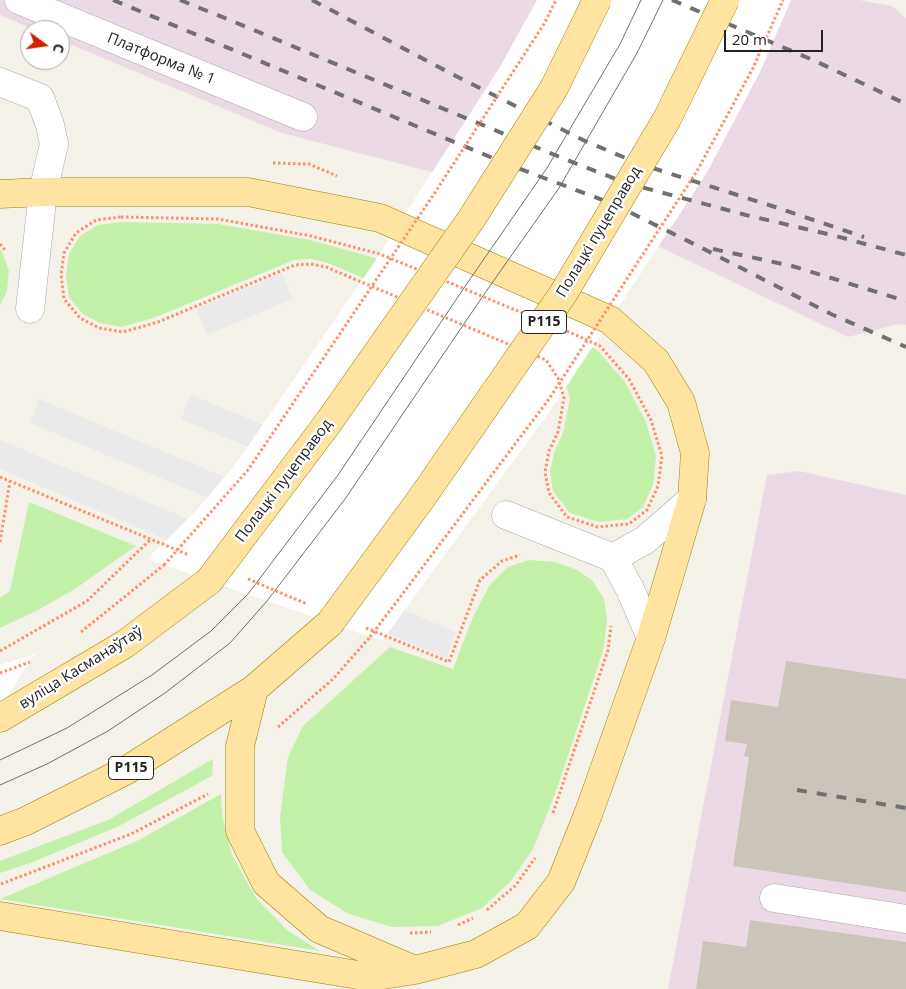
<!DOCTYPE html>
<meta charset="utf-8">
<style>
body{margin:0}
#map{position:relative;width:906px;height:989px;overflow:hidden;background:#f3f1e8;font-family:"Open Sans",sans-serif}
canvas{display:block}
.north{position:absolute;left:20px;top:20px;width:50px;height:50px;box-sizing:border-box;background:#fff;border:1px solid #a7a7a7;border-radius:50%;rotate:104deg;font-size:14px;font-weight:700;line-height:20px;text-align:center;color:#222}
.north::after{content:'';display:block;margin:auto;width:18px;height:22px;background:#d31e00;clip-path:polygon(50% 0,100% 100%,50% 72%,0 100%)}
.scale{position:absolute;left:724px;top:30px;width:99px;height:22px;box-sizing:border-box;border:2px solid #222;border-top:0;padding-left:6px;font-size:15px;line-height:18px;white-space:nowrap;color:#222;-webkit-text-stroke:4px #fff;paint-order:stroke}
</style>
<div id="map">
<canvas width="906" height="989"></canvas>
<div class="north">С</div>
<div class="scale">20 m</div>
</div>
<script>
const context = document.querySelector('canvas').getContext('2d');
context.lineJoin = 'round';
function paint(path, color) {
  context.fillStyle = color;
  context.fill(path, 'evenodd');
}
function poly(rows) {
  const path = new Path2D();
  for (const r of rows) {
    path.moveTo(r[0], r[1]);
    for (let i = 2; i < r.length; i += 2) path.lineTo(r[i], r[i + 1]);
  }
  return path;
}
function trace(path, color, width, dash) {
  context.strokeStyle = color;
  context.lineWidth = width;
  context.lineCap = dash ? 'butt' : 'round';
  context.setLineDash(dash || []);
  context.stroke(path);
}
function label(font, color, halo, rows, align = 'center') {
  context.font = font + ' "Open Sans",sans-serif';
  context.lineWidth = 5;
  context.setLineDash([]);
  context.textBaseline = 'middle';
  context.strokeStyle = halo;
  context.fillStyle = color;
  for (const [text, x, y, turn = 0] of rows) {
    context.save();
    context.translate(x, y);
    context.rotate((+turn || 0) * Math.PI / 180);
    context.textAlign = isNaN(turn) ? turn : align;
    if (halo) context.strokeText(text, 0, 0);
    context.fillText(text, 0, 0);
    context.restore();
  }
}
paint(poly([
 [0,0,859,0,892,6,906,18,906,325,898,324,848,337,589,213,282,133,60,40,60,30,35,30,0,15],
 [799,471,906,495,906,989,668,989,767,475]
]), '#ecd9e6');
paint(poly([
 [122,222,218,224,310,240,379,259,575,339,597,350,625,382,646,422,656,456,653,485,643,507,627,519,599,522,570,513,553,491,550,472,554,453,563,433,570,398,563,376,549,357,328,263,311,259,294,260,156,317,122,327,100,323,83,314,69,297,66,275,69,254,80,236,98,225],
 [0,249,2,252,9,271,7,291,0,306],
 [29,502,136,546,75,589,38,610,0,628,0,598,10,591],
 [529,560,555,562,575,569,592,580,604,599,607,621,603,651,555,794,533,849,511,881,482,908,438,926,392,927,349,914,310,890,282,852,280,817,288,757,303,726,390,647,453,669,473,617,489,586,508,567],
 [213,759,212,776,117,827,33,862,0,873,0,861,108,820],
 [221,794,222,815,232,855,256,898,287,930,320,951,0,899,139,840]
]), '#c3f1aa');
paint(poly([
 [282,273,293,299,207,335,196,309],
 [191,395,467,509,457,534,181,419],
 [39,399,417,558,407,581,30,423],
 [0,440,456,632,446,658,0,469]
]), '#eaeaea');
paint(poly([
 [537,0,791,0,760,72,706,174,555,404,382,641,147,559,192,515,235,465,371,267,500,67],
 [35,654,30,661,0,708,0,665]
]), '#fff');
paint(poly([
 [786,661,906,679,906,892,733,866,749,757,744,756,747,744,725,741,731,700,778,707],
 [750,920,906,942,906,989,696,989,703,941,746,947]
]), '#cbc4ba');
const minor = poly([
 [19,0,303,117],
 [0,82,40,98,50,125,54,144,43,192,30,309],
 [506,515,613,558,630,589,651,638],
 [613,558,645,540,692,499],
 [774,898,906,919]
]);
const major = poly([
 [0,194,43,192,248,192,380,218,610,320,656,361,681,402,695,453,692,499,651,638,589,812,561,882,527,926,476,954,415,970,370,977,0,916],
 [254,689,240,746,240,831,266,883,319,929,415,970],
 [0,718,125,644,209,581],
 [0,831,26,821,127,770,254,689,330,623]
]);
trace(minor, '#a9a9a9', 29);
trace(major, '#9f8100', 29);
trace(poly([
 [273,163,309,164,337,176],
 [121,217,218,219,311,236,380,254,576,335,600,346,629,379,651,420,662,456,658,486,647,510,629,524,598,527,567,517,549,493,545,472,549,451,558,432,564,398,558,378,546,360,326,267,311,264,295,265,158,322,123,332,99,328,80,318,64,299,61,275,64,253,76,233,96,220,121,217],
 [0,244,5,250],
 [0,477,189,555],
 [0,542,10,481],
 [248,579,307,604],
 [366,628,449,662,480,580,502,561,520,555],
 [81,632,164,565],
 [0,651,87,601,151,539],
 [0,673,30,662],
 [278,727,333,679,370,637],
 [553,813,608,650,611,626],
 [1,884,131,834,208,794],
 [487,910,516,885,535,858],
 [458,925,473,918],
 [410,933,431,932]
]), '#ff906c', 3, [2.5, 2.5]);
trace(minor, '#fff', 28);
trace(major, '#ffe3a0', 28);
trace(poly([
 [0,760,67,728,152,675,211,631,248,594,338,475,468,282,547,168,620,44,641,0],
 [0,785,47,764,108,731,165,693,230,643,267,601,345,499,485,293,559,188,637,53,663,0]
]), '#707070', 1);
trace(poly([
 [113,0,512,166,611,203,698,246,831,314,906,347],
 [180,0,232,21,567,160,626,183,746,215,836,236,906,255],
 [312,0,450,73,585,141,640,164,772,206,864,237],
 [672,0,813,60,906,104],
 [713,249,792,266,906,301],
 [797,790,906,808]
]), '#707070', 4, [10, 10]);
const majorBridge = poly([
 [209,581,328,423,472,218,554,88,597,0],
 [330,623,421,499,563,294,667,119,725,0]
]);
trace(majorBridge, '#9f8100', 29, []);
trace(poly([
 [164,565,248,470,434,194,544,24,556,0],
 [370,637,549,399,697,171,753,68,783,0]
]), '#ff906c', 3, [2.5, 2.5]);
trace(majorBridge, '#ffe3a0', 28);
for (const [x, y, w] of [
 [544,322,45],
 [131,768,45]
]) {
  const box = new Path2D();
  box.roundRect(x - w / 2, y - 11.5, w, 23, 4);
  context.fillStyle = '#fff';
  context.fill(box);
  trace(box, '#222', 1);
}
label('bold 14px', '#222', null, [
 ["Р115",544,322],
 ["Р115",131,768]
]);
label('15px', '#222', '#fff', [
 ["Платформа № 1",161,59,22],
 ["Полацкі пуцеправод",599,232,-59],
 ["Полацкі пуцеправод",284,481,-53],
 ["вуліца Касманаўтаў",81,668,-32]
]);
</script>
